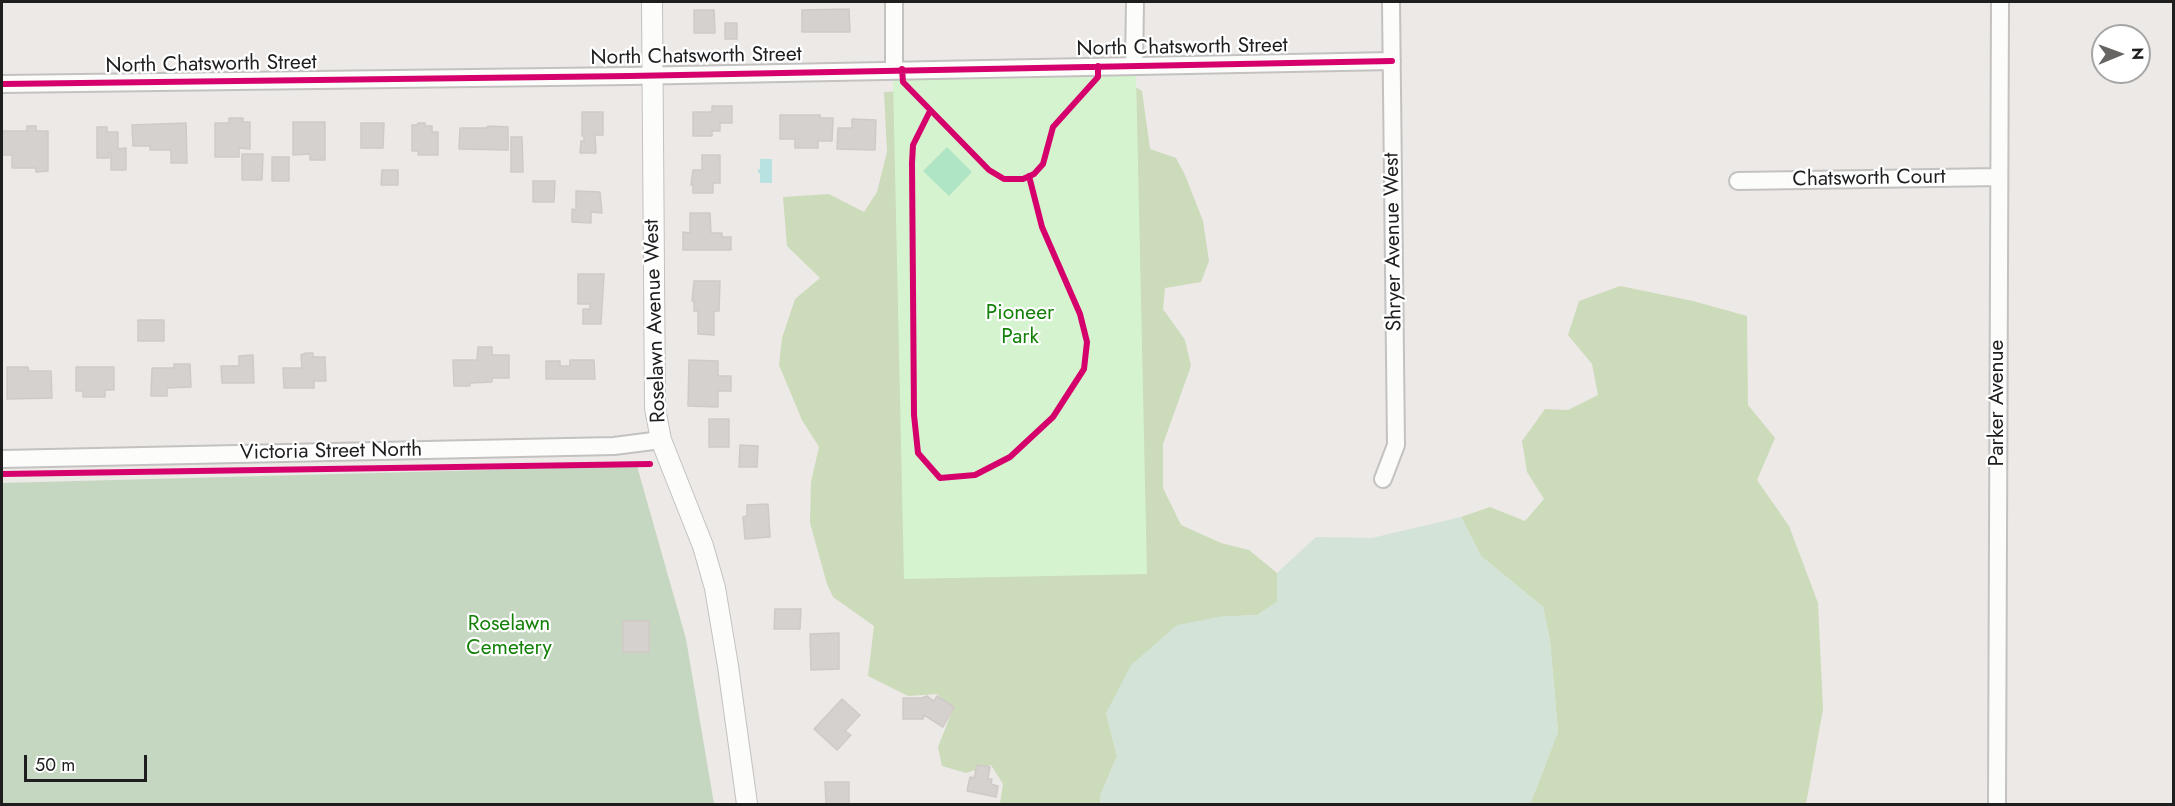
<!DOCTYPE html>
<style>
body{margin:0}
#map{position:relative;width:2175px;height:806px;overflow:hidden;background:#ece9e6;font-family:Jost,sans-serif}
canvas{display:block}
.frame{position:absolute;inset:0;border:3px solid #1e1e1e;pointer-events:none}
.north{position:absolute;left:2091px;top:24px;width:60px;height:60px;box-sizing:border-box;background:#fff;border:2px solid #a5a5a5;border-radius:50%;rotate:89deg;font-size:16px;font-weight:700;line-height:24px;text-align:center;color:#1e1e1e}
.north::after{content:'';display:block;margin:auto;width:21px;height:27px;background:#666564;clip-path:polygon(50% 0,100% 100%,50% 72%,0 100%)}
.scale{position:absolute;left:24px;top:755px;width:123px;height:27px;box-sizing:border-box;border:3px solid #1e1e1e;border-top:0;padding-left:8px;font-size:18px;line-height:21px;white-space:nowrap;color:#1e1e1e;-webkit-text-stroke:4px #fff;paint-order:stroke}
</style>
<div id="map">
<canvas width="2175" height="806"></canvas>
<div class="frame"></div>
<div class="north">N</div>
<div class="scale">50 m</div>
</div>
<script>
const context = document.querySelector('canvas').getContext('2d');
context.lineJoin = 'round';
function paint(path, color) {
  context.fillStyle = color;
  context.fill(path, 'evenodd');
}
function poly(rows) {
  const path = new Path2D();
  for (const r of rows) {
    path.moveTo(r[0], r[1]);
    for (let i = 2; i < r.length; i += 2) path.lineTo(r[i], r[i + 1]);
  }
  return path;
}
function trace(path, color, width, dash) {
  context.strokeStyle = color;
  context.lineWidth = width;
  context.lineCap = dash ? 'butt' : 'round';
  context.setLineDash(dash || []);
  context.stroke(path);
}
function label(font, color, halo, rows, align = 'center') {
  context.font = font + ' Jost,sans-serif';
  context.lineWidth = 4.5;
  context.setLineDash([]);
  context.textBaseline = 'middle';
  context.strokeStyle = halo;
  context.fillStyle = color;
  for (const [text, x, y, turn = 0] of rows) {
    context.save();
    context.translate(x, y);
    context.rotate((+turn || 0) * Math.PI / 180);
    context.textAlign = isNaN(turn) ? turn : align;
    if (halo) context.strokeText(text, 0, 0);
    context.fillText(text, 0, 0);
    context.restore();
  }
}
paint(poly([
 [1123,80,1142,91,1150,149,1176,158,1185,175,1203,221,1209,261,1201,282,1165,288,1163,309,1185,340,1191,366,1163,444,1163,488,1181,525,1221,543,1249,550,1277,573,1277,602,1257,615,1218,617,1106,713,1117,756,1100,796,1100,804,977,804,1000,803,1003,784,991,765,966,773,942,766,938,747,953,709,937,694,908,696,868,676,874,626,833,597,827,584,810,523,811,482,819,447,802,420,779,365,782,338,795,299,820,278,787,246,783,197,829,194,864,212,877,192,887,152,884,92],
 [1620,286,1693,301,1747,316,1748,405,1775,438,1757,480,1789,526,1818,603,1823,709,1806,804,1530,804,1558,732,1550,641,1543,607,1481,556,1461,517,1490,507,1525,521,1544,499,1527,472,1522,441,1545,409,1568,410,1598,395,1592,364,1568,335,1579,301]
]), '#ccdbba');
paint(poly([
 [1461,517,1481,556,1543,607,1550,641,1558,732,1530,804,1100,804,1100,796,1117,756,1106,713,1131,665,1177,625,1218,617,1257,615,1277,602,1277,573,1316,537,1372,538]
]), '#d3e3d7');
paint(poly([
 [637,466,686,639,714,804,2,804,2,483]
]), '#c5d7c1');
paint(poly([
 [1136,73,1147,574,904,579,893,79]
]), '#d6f3d0');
paint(poly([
 [947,147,972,172,949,196,923,171]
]), '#afe5c4');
paint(poly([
 [760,159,772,159,772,183,760,183,760,173,758,173,758,169,760,169]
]), '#b8e1e1');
const building = poly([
 [849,9,850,32,802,32,802,10,849,9],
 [694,10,714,10,715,33,694,33,694,10],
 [725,23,737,23,737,39,725,39,725,23],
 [712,106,732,106,732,123,720,123,720,131,712,131,712,136,693,136,693,112,712,112,712,106],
 [582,112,603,112,603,135,595,135,596,153,580,153,581,141,584,141,584,136,582,136,582,112],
 [780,115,820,115,820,118,833,118,832,141,818,141,818,148,795,148,795,139,780,139,780,115],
 [229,118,243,118,243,122,250,122,250,149,239,148,239,157,215,157,215,123,229,123,229,118],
 [852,119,876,120,875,150,837,149,838,128,852,128,852,119],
 [293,122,325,122,325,160,310,160,310,154,293,155,293,122],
 [186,123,187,163,171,163,171,150,150,150,150,146,133,146,132,125,186,123],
 [361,123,384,123,383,148,361,148,361,123],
 [418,123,425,123,425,126,432,126,432,132,438,132,438,155,418,155,419,151,412,151,412,125,417,125,418,123],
 [27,126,36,126,36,131,48,131,48,171,36,172,36,168,12,168,12,155,2,155,2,131,27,131,27,126],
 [488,126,508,127,508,150,459,149,460,128,487,128,488,126],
 [97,127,107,127,107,132,118,132,118,149,126,148,126,170,111,170,111,153,109,153,109,158,97,158,97,127],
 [511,137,522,137,523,172,511,172,511,137],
 [242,154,263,154,262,180,242,180,242,154],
 [702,155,720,155,720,183,713,183,713,193,693,193,693,185,691,185,693,170,702,170,702,155],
 [272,157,289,157,289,181,272,181,272,157],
 [382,170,398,170,398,185,381,185,382,170],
 [533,181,555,181,554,202,533,202,533,181],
 [576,191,600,192,602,213,591,212,591,223,572,222,572,209,576,210,576,191],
 [690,213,710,213,711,233,722,233,722,237,731,237,731,250,683,250,683,232,690,233,690,213],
 [578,274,604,274,601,324,583,324,583,309,590,309,590,304,578,304,578,274],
 [694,281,720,281,719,311,714,311,714,335,698,334,698,311,694,311,694,301,692,301,694,281],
 [138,320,164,320,164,341,138,341,138,320],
 [478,347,492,347,492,355,509,355,509,378,492,378,492,382,470,383,470,386,454,386,453,360,477,360,478,347],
 [306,353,313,353,313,357,325,357,326,381,314,381,314,388,284,388,283,368,302,368,301,355,306,353],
 [253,355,254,383,222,383,221,366,239,366,239,356,253,355],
 [570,360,594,360,595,379,546,379,546,361,560,361,560,366,570,366,570,360],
 [689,360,718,361,718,376,731,376,731,391,718,391,718,407,688,406,689,360],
 [174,364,190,364,191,387,167,388,167,396,151,396,152,368,174,368,174,364],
 [7,367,28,367,29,371,51,371,52,398,7,399,7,367],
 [76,367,114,367,114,390,105,390,105,397,83,397,83,391,76,391,76,367],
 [709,419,729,419,729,447,709,447,709,419],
 [740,445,758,446,757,467,739,467,740,445],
 [768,504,770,537,745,539,743,517,747,516,747,505,768,504],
 [775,609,801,609,800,629,774,629,775,609],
 [623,621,649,621,649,652,623,652,623,621],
 [839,633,839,669,811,670,810,634,839,633],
 [927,696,934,701,937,696,954,707,943,727,924,715,923,719,903,719,903,698,922,698,927,696],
 [842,699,860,715,845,731,851,735,837,750,814,729,842,699],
 [977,765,990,767,988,779,992,779,991,784,998,786,996,797,967,791,970,777,974,778,977,765],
 [825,782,849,782,849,804,826,804,825,782]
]);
paint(building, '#d4d1cf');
trace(building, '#d0cac7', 1.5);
const minor = poly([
 [894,2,894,69],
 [1134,66,1135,2],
 [2,84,630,76,1392,61],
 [1738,181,1999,177],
 [2,459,614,446,661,440],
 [1383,479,1396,445,1391,2],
 [1997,804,2000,2]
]);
const tertiary = poly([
 [652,2,655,408,661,440,703,546,715,588,728,666,747,804]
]);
trace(minor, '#c3c2c1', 20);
trace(tertiary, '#c3c2c1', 22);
trace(minor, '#fcfcfb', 16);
trace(tertiary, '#fcfcfb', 20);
trace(poly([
 [902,69,903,82,989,170,1004,179,1023,179,1034,174,1043,164,1053,127,1098,77,1098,66],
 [2,84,630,76,1392,61],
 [930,111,913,145,912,163,914,415,918,453,940,478,975,475,1010,457,1053,417,1084,369,1087,342,1080,314,1042,227,1029,176],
 [2,474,650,464]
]), '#d6006c', 6);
label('21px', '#1e1e1e', '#fff', [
 ["North Chatsworth Street",1182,48,-1],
 ["North Chatsworth Street",696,57,-1],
 ["North Chatsworth Street",211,65,-1],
 ["Chatsworth Court",1869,179,-1],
 ["Shryer Avenue West",1394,242,-91],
 ["Roselawn Avenue West",656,321,-92],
 ["Parker Avenue",1998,403,-90],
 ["Victoria Street North",331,452,-1]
]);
label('21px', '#138107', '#fff', [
 ["Pioneer",1020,314],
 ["Park",1020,338],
 ["Roselawn",509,625],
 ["Cemetery",509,649]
]);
</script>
